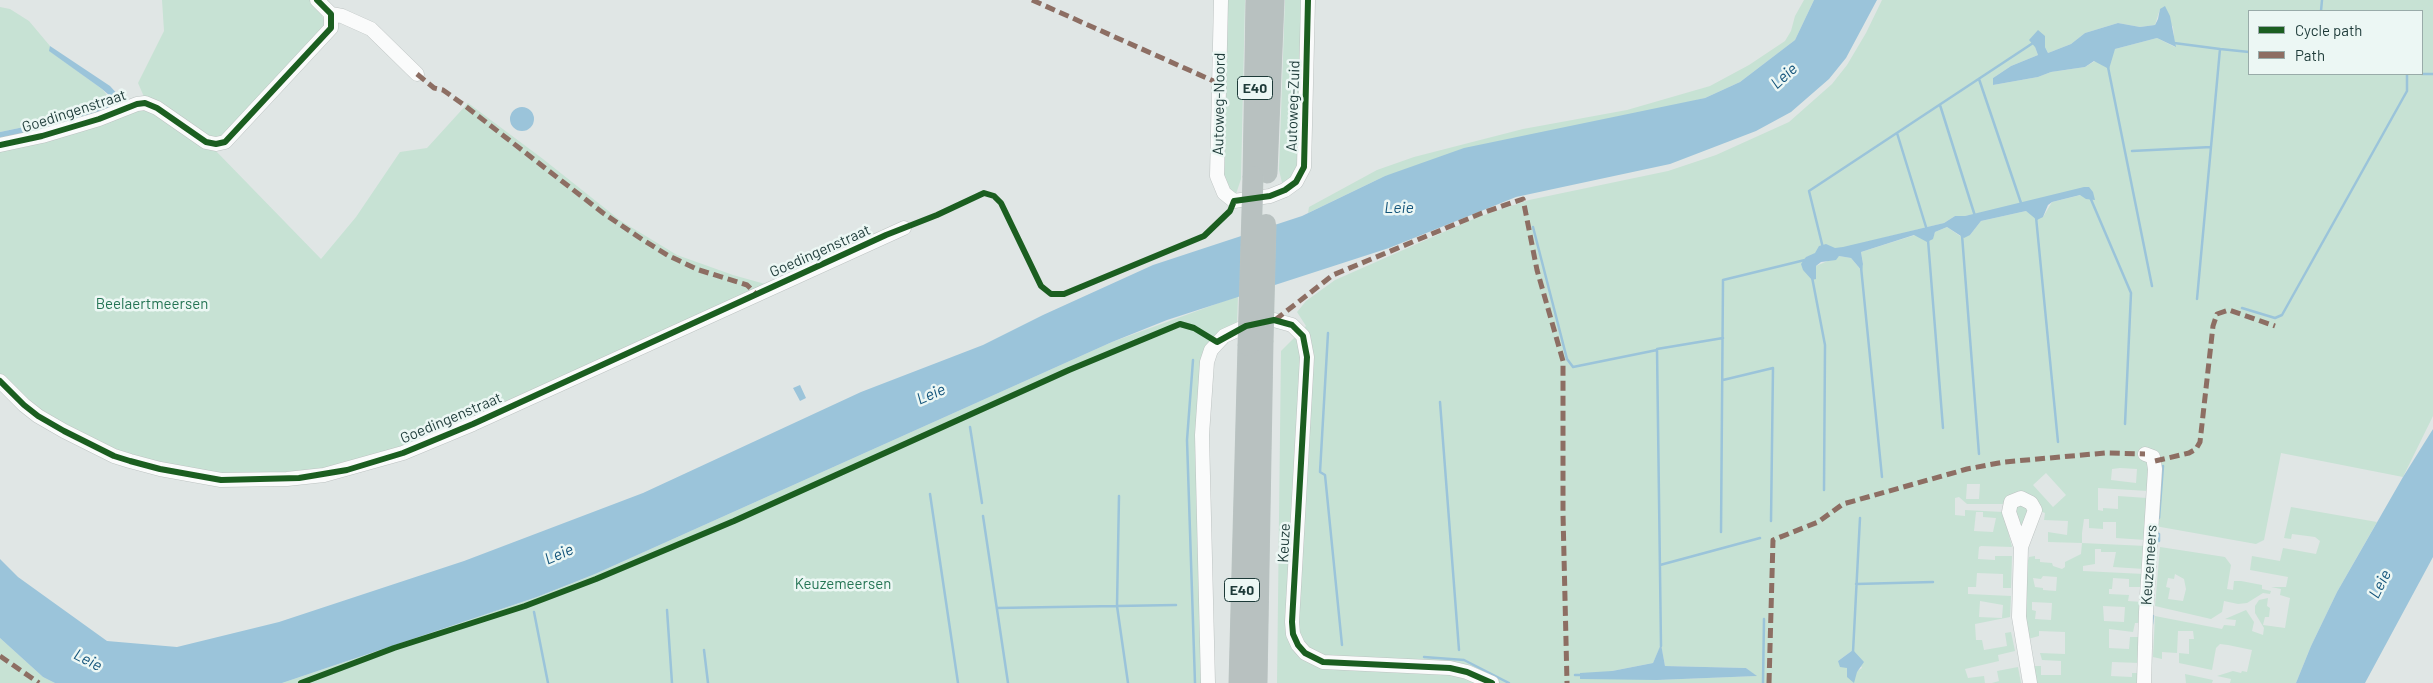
<!DOCTYPE html>
<style>
body{margin:0}
#map{position:relative;width:2433px;height:683px;overflow:hidden;background:#e0e6e5;font-family:Barlow,sans-serif}
canvas{display:block}
.legend{position:absolute;left:2248px;top:10px;width:175px;height:65px;box-sizing:border-box;background:#ecf7f4;border:1px solid #99aba9;margin:0;padding:6px 9px;list-style:none;font-size:15px;color:#1d3a38}
.legend li{display:flex;align-items:center;gap:10px;height:25px}
.legend b{width:25px;border:1px solid #99aba9}
</style>
<div id="map">
<canvas width="2433" height="683"></canvas>
<ul class="legend">
<li><b style="height:6px;background:#1b5e20"></b>Cycle path</li>
<li><b style="height:6px;background:#8d6e63"></b>Path</li>
</ul>
</div>
<script>
const context = document.querySelector('canvas').getContext('2d');
context.lineJoin = 'round';
function paint(path, color) {
  context.fillStyle = color;
  context.fill(path, 'evenodd');
}
function poly(rows) {
  const path = new Path2D();
  for (const r of rows) {
    if (r.length === 3) {
      path.moveTo(r[0] + r[2], r[1]);
      path.arc(r[0], r[1], r[2], 0, 2 * Math.PI);
      continue;
    }
    path.moveTo(r[0], r[1]);
    for (let i = 2; i < r.length; i += 2) path.lineTo(r[i], r[i + 1]);
  }
  return path;
}
function trace(path, color, width, dash) {
  context.strokeStyle = color;
  context.lineWidth = width;
  context.lineCap = dash ? 'butt' : 'round';
  context.setLineDash(dash || []);
  context.stroke(path);
}
function label(font, color, halo, rows, align = 'center') {
  context.font = font + ' Barlow,sans-serif';
  context.lineWidth = 5;
  context.setLineDash([]);
  context.textBaseline = 'middle';
  context.strokeStyle = halo;
  context.fillStyle = color;
  for (const [text, x, y, turn = 0] of rows) {
    context.save();
    context.translate(x, y);
    context.rotate((+turn || 0) * Math.PI / 180);
    context.textAlign = isNaN(turn) ? turn : align;
    if (halo) context.strokeText(text, 0, 0);
    context.fillText(text, 0, 0);
    context.restore();
  }
}
paint(poly([
 [162,0,310,0,320,11,326,25,222,138,210,138,145,99,138,83,164,31],
 [1225,0,1245,0,1241,179,1235,197,1224,185],
 [1285,0,1304,0,1300,166,1283,187,1279,170],
 [1804,0,1814,0,1795,40,1740,82,1705,98,1385,176,1308,213,1309,207,1377,170,1414,157,1523,129,1627,110,1710,86,1749,65,1785,41,1791,31,1795,16],
 [1882,0,2433,0,2433,416,2403,477,2281,453,2264,540,2256,544,2155,526,2148,491,2098,488,2098,510,2103,511,2103,508,2118,509,2118,496,2147,498,2146,540,2116,538,2116,522,2103,522,2103,529,2089,528,2089,519,2084,519,2082,533,2082,543,2146,546,2144,569,2113,567,2116,552,2101,552,2101,549,2095,549,2095,564,2083,566,2083,571,2144,574,2142,587,2129,587,2129,579,2113,578,2112,589,2109,589,2109,594,2129,595,2128,601,2142,602,2141,623,2135,623,2133,632,2109,629,2109,648,2129,649,2130,637,2141,637,2140,663,2112,662,2111,676,2132,677,2132,673,2140,673,2140,683,2036,683,2032,666,2041,666,2041,675,2061,675,2061,661,2042,660,2040,653,2065,654,2065,632,2039,631,2039,636,2028,639,2025,624,2026,568,2029,557,2035,556,2035,559,2040,559,2040,562,2052,563,2053,566,2062,569,2065,567,2065,562,2081,554,2082,543,2048,542,2048,532,2067,535,2068,521,2044,520,2045,513,2006,499,2003,504,1967,504,1959,497,1955,498,1955,515,1965,516,1965,510,2003,512,2012,547,1981,546,1979,547,1978,559,1995,560,1995,556,2012,556,2011,588,2003,588,2003,574,1977,573,1976,587,1968,587,1968,594,2011,596,2010,617,1975,624,1976,640,1982,640,1984,650,2007,646,2005,633,2011,632,2015,651,1998,655,1999,661,1965,669,1968,678,1984,676,1985,683,1277,683,1281,351,1306,326,1297,312,1306,301,1335,280,1478,217,1529,200,1668,171,1716,155,1789,122,1832,84,1847,65,1866,33],
 [2160,9,2173,27,2175,47,2157,38,2115,49,2085,67,2051,72,2038,77,1993,85,1993,78,2011,66,2038,55,2035,47,2045,36,2045,47,2048,53,2071,44,2085,33,2118,23,2140,27,2155,25],
 [2249,11,2422,11,2422,74,2249,74],
 [2093,192,2052,202,2043,217,2026,211,1981,221,1970,235,1960,236,1947,227,1935,232,1934,235,1920,237,1915,235,1861,252,1863,264,1861,270,1851,258,1839,256,1816,266,1816,278,1806,257,1944,223,1955,216,1965,216],
 [2120,468,2137,469,2136,483,2111,480,2112,469],
 [2046,473,2066,495,2053,507,2033,485],
 [1967,484,1980,484,1979,499,1966,499],
 [1976,512,1983,512,1983,517,1996,518,1993,532,1974,531],
 [2043,576,2057,577,2056,591,2043,590,2043,588,2035,587,2033,578,2041,579],
 [1980,601,2003,605,2002,618,1979,617],
 [2032,602,2052,603,2051,620,2035,619,2036,611,2032,610],
 [2103,606,2125,607,2124,622,2104,621],
 [1661,645,1665,666,1746,668,1756,676,1657,680,1612,671,1653,663],
 [1853,650,1862,668,1847,677,1847,668,1838,661],
 [0,7,10,9,29,21,50,46,50,51,102,89,111,100,48,122,0,132],
 [468,103,543,159,621,221,677,255,733,275,765,284,432,439,325,473,255,476,195,473,162,467,65,430,0,377,0,149,133,111,150,111,214,149,321,259,356,217,400,152,427,148],
 [1238,296,1237,325,1209,346,1202,683,282,683,537,597,595,574,1112,342],
 [2017,503,2030,507,2022,533,2014,506],
 [2291,507,2377,522,2337,592,2311,646,2296,683,2230,683,2231,679,2217,676,2233,671,2241,673,2242,671,2247,672,2252,650,2228,645,2220,644,2216,648,2212,670,2179,663,2179,653,2189,654,2189,639,2194,639,2193,631,2178,631,2177,653,2162,652,2162,659,2153,657,2155,616,2222,629,2224,625,2235,626,2236,620,2225,619,2246,610,2254,622,2252,631,2263,635,2264,628,2255,613,2255,606,2259,600,2268,598,2267,606,2270,608,2269,617,2265,617,2263,625,2285,628,2290,598,2280,595,2281,589,2271,587,2286,587,2288,577,2250,570,2252,556,2280,561,2283,548,2316,554,2320,541,2315,537,2292,534,2291,539,2284,538],
 [2160,547,2225,557,2231,565,2227,589,2233,590,2234,581,2241,581,2262,585,2262,589,2271,591,2270,594,2263,593,2247,603,2238,604,2224,601,2222,612,2211,619,2155,606],
 [2175,574,2184,579,2186,589,2183,601,2168,599,2170,588,2166,587,2168,578,2174,579],
 [0,638,43,677,55,683,0,683],
 [2018,667,2021,683,1992,683,1999,681,1997,671],
 [2185,674,2213,680,2212,683,2186,683]
]), '#c7e2d4');
paint(poly([
 [1814,0,1877,0,1846,58,1829,79,1791,112,1756,131,1670,164,1516,197,1389,248,1167,320,1112,342,595,574,537,597,282,683,55,683,43,677,0,638,0,559,18,577,107,641,177,647,279,622,464,561,643,493,861,392,983,345,1043,315,1153,265,1302,216,1385,176,1464,148,1705,98,1740,82,1795,40],
 [2165,6,2170,16,2176,47,2157,38,2115,49,2109,69,2094,61,2085,67,2051,72,2038,77,1993,85,1993,78,2011,66,2038,55,2035,47,2029,40,2038,30,2045,36,2045,47,2048,53,2071,44,2085,33,2118,23,2140,27,2155,25,2158,19,2160,9],
 [50,46,110,86,120,97,121,104,119,108,44,129,0,139,0,132,48,122,111,100,109,95,102,89,49,51],
 [522,119,12],
 [2084,187,2089,187,2093,192,2095,200,2086,199,2080,195,2052,202,2048,205,2043,217,2037,220,2026,211,1981,221,1970,235,1964,238,1947,227,1935,232,1933,239,1927,242,1914,235,1861,252,1863,264,1862,271,1851,258,1839,256,1836,260,1821,262,1816,266,1816,279,1812,280,1803,270,1801,264,1806,257,1815,253,1819,246,1826,244,1835,248,1843,247,1944,223,1955,216,1965,216],
 [800,385,806,398,800,401,793,388],
 [2433,429,2433,557,2365,683,2296,683,2311,646,2337,592,2403,477],
 [1661,644,1665,666,1746,668,1757,676,1657,680,1580,679,1580,673,1612,671,1653,663],
 [1853,650,1864,662,1857,672,1854,683,1847,677,1847,668,1840,667,1838,661]
]), '#9bc4da');
trace(poly([
 [2321,11,2322,0],
 [2174,43,2220,49],
 [2108,67,2152,286],
 [2422,74,2433,74],
 [1979,79,2021,203],
 [1940,105,1975,216],
 [1897,133,1926,227],
 [2132,151,2211,147],
 [2090,197,2131,293,2125,424],
 [2036,217,2058,442],
 [1533,227,1567,359,1573,367,1657,350],
 [1962,235,1979,454],
 [1928,240,1943,428],
 [1823,248,1809,191,2033,43],
 [1861,267,1882,477],
 [1812,277,1825,345,1824,490],
 [2197,299,2220,49,2249,52],
 [2242,308,2275,318,2282,315,2407,91,2407,74],
 [1328,333,1320,472,1325,475,1342,645],
 [1193,360,1187,440,1195,683],
 [1723,380,1773,368,1771,521],
 [1440,402,1459,650],
 [970,427,982,503],
 [930,494,958,683],
 [1119,496,1117,606,1128,683],
 [983,516,1008,683],
 [2159,518,2163,466],
 [1721,532,1723,280,1805,260],
 [2159,541,2159,534],
 [1660,565,1760,538],
 [1856,584,1933,582],
 [997,608,1176,605],
 [667,610,672,683],
 [534,612,548,683],
 [2152,624,2153,616],
 [1661,646,1657,349,1723,338],
 [704,650,708,683],
 [1853,652,1860,518],
 [1424,657,1464,660,1509,683],
 [1575,675,1582,675],
 [1763,683,1764,619]
]), '#9bc4da', 2.5);
const minor = poly([
 [1221,0,1217,176,1224,193,1234,201,1270,196,1285,190,1296,182,1304,167,1308,0],
 [331,14,342,16,371,29,417,74],
 [0,145,42,136,99,119,137,104,145,103,157,108,206,142,216,144,225,142,331,28,331,14,317,0],
 [0,381,24,405,38,416,64,431,114,456,130,461,160,469,221,480,287,479,324,475,403,453,473,424,904,228],
 [2021,547,2009,512,2011,502,2021,498,2031,503,2035,510,2021,547,2019,617,2030,683],
 [1208,683,1202,435,1207,362,1211,350,1224,336,1255,322,1274,320,1292,325,1303,336,1307,357,1292,622,1293,634,1298,645,1305,653,1323,662,1450,668,1467,672,1492,683],
 [2144,683,2146,612,2155,469,2153,457,2145,454]
]);
const highway = poly([
 [1267,173,1274,0],
 [1253,176,1256,0],
 [1239,683,1248,346],
 [1257,683,1263,342]
]);
trace(minor, '#bdc3c2', 15);
trace(highway, '#bac4c2', 21);
trace(minor, '#fafbfb', 14);
trace(highway, '#b8c1c0', 20);
const highwayBridge = poly([
 [1263,342,1266,224],
 [1248,346,1253,176]
]);
trace(highwayBridge, '#bac4c2', 21, []);
trace(highwayBridge, '#b8c1c0', 20);
trace(poly([
 [1032,0,1218,83],
 [417,74,434,88,443,90,464,105,603,213,643,240,669,256,699,270,747,285,756,294],
 [1275,320,1333,275,1482,213,1523,199,1537,270,1563,361,1563,514,1567,683],
 [2155,461,2189,453,2196,449,2200,442,2213,326,2217,314,2229,310,2275,326],
 [0,656,39,683],
 [1769,683,1773,540,1818,522,1843,504,1967,469,2004,462,2105,453,2145,454]
]), '#8d6e63', 5, [10, 5]);
trace(poly([
 [0,145,42,136,99,119,137,104,145,103,157,108,206,142,216,144,225,142,331,28,331,14,317,0],
 [0,381,24,405,38,416,64,431,114,456,130,461,160,469,221,480,299,478,347,470,403,453,473,424,886,235,937,215,984,193,994,196,1001,203,1041,286,1051,294,1064,294,1204,236,1230,211,1234,201,1270,196,1285,190,1296,182,1304,167,1308,0],
 [301,683,394,648,525,606,596,579,734,521,1069,370,1180,324,1194,328,1217,342,1246,326,1274,320,1292,325,1303,336,1307,357,1292,622,1293,634,1298,645,1305,653,1323,662,1450,668,1467,672,1492,683]
]), '#1b5e20', 6);
for (const [x, y, w] of [
 [1255,88,35],
 [1242,590,35]
]) {
  const box = new Path2D();
  box.roundRect(x - w / 2, y - 11.5, w, 23, 4);
  context.fillStyle = '#ecf7f4';
  context.fill(box);
  trace(box, '#1d3a38', 1);
}
label('bold 14px', '#1d3a38', null, [
 ["E40",1255,88],
 ["E40",1242,590]
]);
label('15px', '#1d3a38', '#ecf7f4', [
 ["Autoweg-Noord",1219,104,-89],
 ["Autoweg-Zuid",1293,106,-88],
 ["Goedingenstraat",74,111,-18],
 ["Goedingenstraat",820,251,-24],
 ["Goedingenstraat",451,418,-23],
 ["Keuze",1284,543,-87],
 ["Keuzemeers",2149,565,-86]
]);
label('15px', '#247454', '#ecf7f4', [
 ["Beelaertmeersen",152,304],
 ["Keuzemeersen",843,584]
]);
label('italic 16px', '#12537a', '#ecf7f4', [
 ["Leie",1784,76,-42],
 ["Leie",1399,208],
 ["Leie",931,394,-23],
 ["Leie",559,554,-23],
 ["Leie",2380,584,-63],
 ["Leie",88,660,27]
]);
</script>
